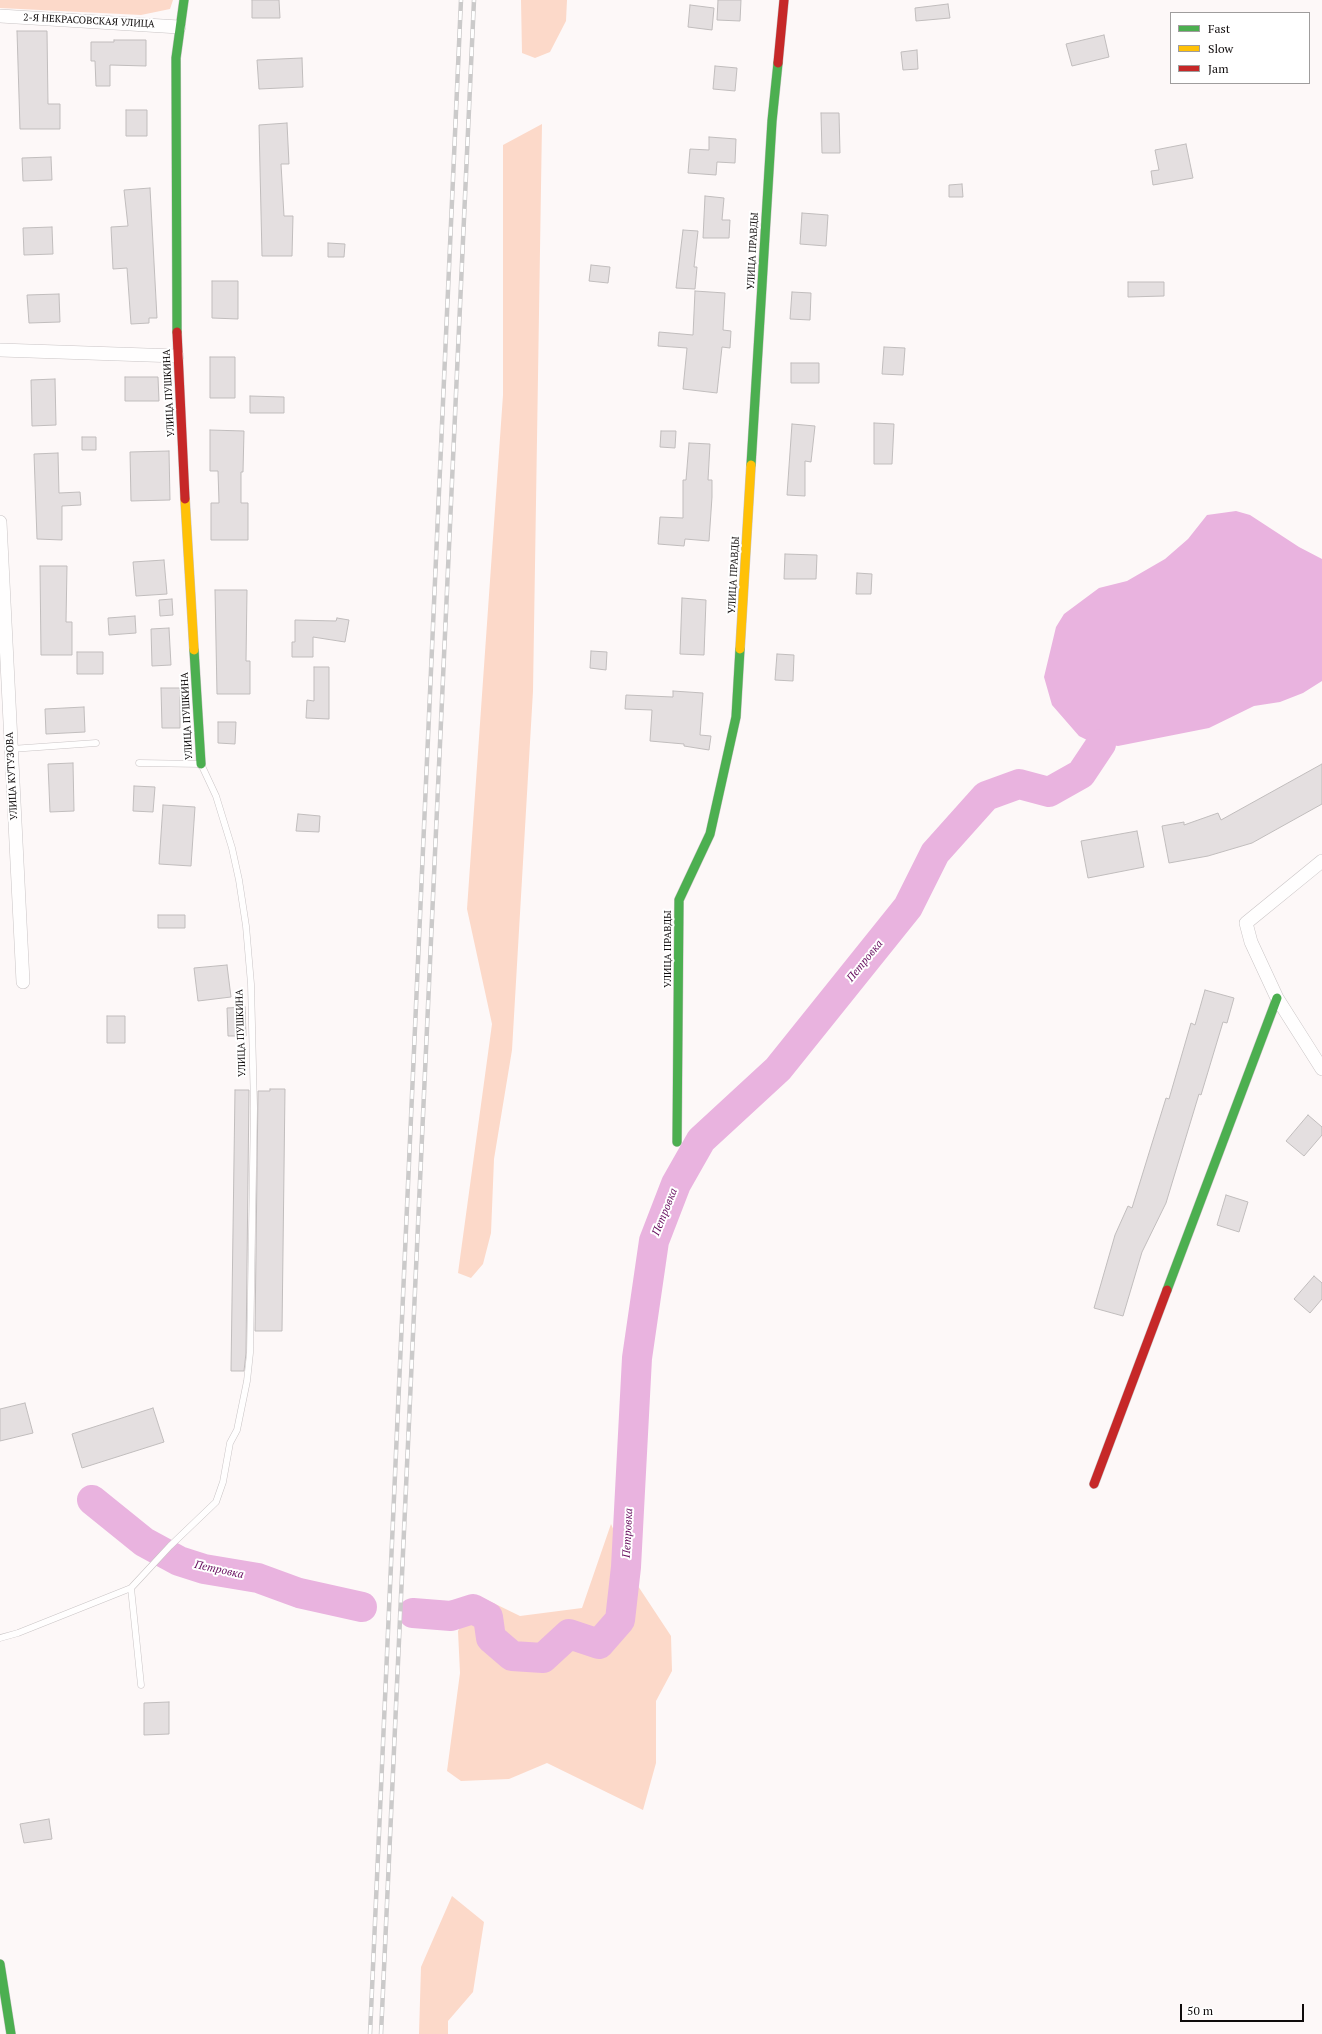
<!DOCTYPE html>
<meta charset="utf-8">
<style>
body{margin:0}
#map{position:relative;width:1322px;height:2034px;overflow:hidden;background:#fdf8f8;font-family:"PT Serif",serif}
canvas{display:block}
.legend{position:absolute;left:1170px;top:12px;width:140px;height:72px;box-sizing:border-box;background:#fff;border:1px solid #9f9d9d;margin:0;padding:5px 7px;list-style:none;font-size:12px;color:#0f0b0b}
.legend li{display:flex;align-items:center;gap:8px;height:20px}
.legend b{width:20px;border:1px solid #9f9d9d}
.scale{position:absolute;left:1180px;top:2004px;width:124px;height:18px;box-sizing:border-box;border:2px solid #0f0b0b;border-top:0;padding-left:5px;font-size:12px;line-height:14px;white-space:nowrap;color:#0f0b0b;-webkit-text-stroke:3px #fff;paint-order:stroke}
</style>
<div id="map">
<canvas width="1322" height="2034"></canvas>
<ul class="legend">
<li><b style="height:5px;background:#4caf50"></b>Fast</li>
<li><b style="height:5px;background:#ffc107"></b>Slow</li>
<li><b style="height:5px;background:#c62828"></b>Jam</li>
</ul>
<div class="scale">50 m</div>
</div>
<script>
const context = document.querySelector('canvas').getContext('2d');
context.lineJoin = 'round';
function paint(path, color) {
  context.fillStyle = color;
  context.fill(path, 'evenodd');
}
function poly(rows) {
  const path = new Path2D();
  for (const r of rows) {
    path.moveTo(r[0], r[1]);
    for (let i = 2; i < r.length; i += 2) path.lineTo(r[i], r[i + 1]);
  }
  return path;
}
function trace(path, color, width, dash) {
  context.strokeStyle = color;
  context.lineWidth = width;
  context.lineCap = dash ? 'butt' : 'round';
  context.setLineDash(dash || []);
  context.stroke(path);
}
function label(font, color, halo, rows, align = 'center') {
  context.font = font + ' "PT Serif",serif';
  context.lineWidth = 4;
  context.setLineDash([]);
  context.textBaseline = 'middle';
  context.strokeStyle = halo;
  context.fillStyle = color;
  for (const [text, x, y, turn = 0] of rows) {
    context.save();
    context.translate(x, y);
    context.rotate((+turn || 0) * Math.PI / 180);
    context.textAlign = isNaN(turn) ? turn : align;
    if (halo) context.strokeText(text, 0, 0);
    context.fillText(text, 0, 0);
    context.restore();
  }
}
paint(poly([
 [0,0,173,0,170,9,141,15,0,8],
 [521,0,567,0,566,21,550,52,535,58,522,53],
 [542,124,533,691,512,1050,494,1159,491,1233,483,1264,471,1278,458,1273,492,1024,467,909,503,395,503,145],
 [611,1524,638,1586,671,1636,672,1671,656,1701,656,1763,643,1810,547,1763,509,1779,461,1781,447,1771,460,1673,458,1631,479,1596,520,1616,582,1608],
 [452,1896,484,1922,473,1992,448,2021,448,2034,419,2034,421,1967]
]), '#fcd9c9');
paint(poly([
 [1236,511,1250,515,1299,547,1322,559,1322,681,1303,693,1280,702,1254,706,1209,728,1118,746,1091,742,1079,736,1052,705,1044,677,1056,627,1064,614,1099,588,1127,581,1165,559,1188,539,1207,515]
]), '#e9b3df');
trace(poly([
 [92,1500,144,1542,179,1561,204,1569,258,1578,299,1593,362,1607],
 [413,1613,451,1616,473,1609,488,1617,491,1638,512,1656,543,1658,569,1634,599,1644,620,1620,626,1567,637,1358,654,1241,676,1184,701,1140,778,1069,908,907,935,853,986,796,1019,784,1049,792,1081,774,1101,744]
]), '#e9b3df', 30);
const building = poly([
 [252,0,279,0,280,18,252,18,252,0],
 [718,0,741,0,740,21,717,20,718,0],
 [948,4,950,18,916,21,915,8,948,4],
 [690,5,714,8,712,30,688,27,690,5],
 [17,31,47,31,48,104,60,104,60,129,20,129,17,31],
 [1104,35,1109,57,1072,66,1066,44,1104,35],
 [114,40,146,40,146,66,110,65,110,86,96,86,95,61,91,61,91,42,114,42,114,40],
 [917,50,918,69,903,70,901,52,917,50],
 [302,58,303,87,259,89,257,60,302,58],
 [715,66,737,68,735,91,713,89,715,66],
 [126,110,147,110,147,136,126,136,126,110],
 [821,113,839,113,840,153,822,153,821,113],
 [287,123,289,164,281,164,284,216,293,216,292,256,262,256,259,125,287,123],
 [709,137,736,139,735,163,717,162,716,175,688,173,690,149,709,150,709,137],
 [1186,144,1193,178,1153,185,1151,171,1159,170,1155,150,1186,144],
 [51,157,52,180,23,181,22,158,51,157],
 [962,184,963,197,949,197,949,185,962,184],
 [150,188,157,318,149,318,149,323,131,324,127,268,113,269,111,227,128,226,124,190,150,188],
 [705,196,724,198,722,220,730,220,729,238,703,238,705,196],
 [802,213,828,215,826,246,800,244,802,213],
 [52,227,53,254,24,255,23,228,52,227],
 [683,230,698,231,694,267,697,267,695,289,676,288,683,230],
 [328,243,345,244,344,257,328,257,328,243],
 [591,265,610,267,608,283,589,281,591,265],
 [212,281,238,281,238,319,212,318,212,281],
 [1128,282,1164,282,1164,296,1128,297,1128,282],
 [695,291,725,293,723,330,731,331,730,348,722,347,717,393,683,389,687,348,658,346,659,332,693,335,695,291],
 [792,292,811,293,810,320,790,319,792,292],
 [59,294,60,322,29,323,27,295,59,294],
 [884,347,905,348,903,375,882,374,884,347],
 [210,357,235,357,235,398,210,398,210,357],
 [791,363,819,363,819,383,791,383,791,363],
 [125,377,158,377,159,401,125,401,125,377],
 [55,379,56,425,32,426,31,380,55,379],
 [250,396,284,397,284,413,250,413,250,396],
 [874,423,894,424,892,464,874,464,874,423],
 [792,424,815,426,811,462,805,461,805,496,787,495,792,424],
 [210,430,244,431,243,472,241,472,241,503,248,503,248,540,211,540,211,503,219,503,218,471,210,471,210,430],
 [661,431,676,431,675,448,660,447,661,431],
 [82,437,96,437,96,450,82,450,82,437],
 [689,443,710,444,708,480,712,480,712,497,709,541,685,539,684,546,658,544,660,517,683,518,683,480,686,480,689,443],
 [169,451,170,500,131,501,130,452,169,451],
 [58,453,59,493,80,492,81,505,62,506,62,540,37,539,34,454,58,453],
 [785,554,817,555,816,579,784,579,785,554],
 [164,560,167,594,136,596,133,562,164,560],
 [40,566,67,566,66,622,72,622,72,655,41,655,40,566],
 [857,573,872,574,871,594,856,594,857,573],
 [215,590,247,590,246,661,250,661,250,694,217,694,215,590],
 [682,598,706,600,704,655,680,654,682,598],
 [172,599,173,615,160,616,159,600,172,599],
 [135,616,136,633,109,635,108,618,135,616],
 [337,618,349,620,345,642,313,637,313,657,292,657,292,642,295,642,295,620,336,621,337,618],
 [169,628,171,665,152,666,151,629,169,628],
 [591,651,607,652,606,670,590,668,591,651],
 [77,652,103,652,103,674,77,674,77,652],
 [777,654,794,655,793,681,775,680,777,654],
 [314,667,329,667,329,719,306,718,307,700,314,701,314,667],
 [161,688,180,688,180,728,162,728,161,688],
 [673,691,703,693,700,735,711,736,709,750,684,746,684,744,650,741,652,710,625,709,626,695,673,697,673,691],
 [84,707,85,732,46,734,45,709,84,707],
 [218,722,236,722,235,744,218,743,218,722],
 [73,763,74,811,50,812,48,764,73,763],
 [1322,764,1322,804,1252,843,1208,856,1169,863,1162,826,1184,822,1184,825,1218,813,1221,820,1322,764],
 [134,786,155,787,153,812,133,811,134,786],
 [163,805,195,807,191,866,159,864,163,805],
 [298,814,320,816,319,832,296,831,298,814],
 [1137,831,1144,867,1088,878,1081,841,1137,831],
 [158,915,185,915,185,928,158,928,158,915],
 [227,965,231,997,198,1001,194,968,227,965],
 [1205,990,1234,998,1227,1023,1223,1022,1201,1095,1199,1094,1166,1203,1142,1252,1123,1316,1094,1308,1115,1235,1128,1206,1132,1208,1166,1098,1169,1099,1191,1023,1195,1025,1205,990],
 [245,1007,246,1036,228,1036,227,1008,245,1007],
 [107,1016,125,1016,125,1043,107,1043,107,1016],
 [270,1089,285,1089,282,1331,255,1331,258,1091,270,1091,270,1089],
 [235,1090,249,1090,246,1353,244,1371,231,1371,235,1090],
 [1308,1115,1322,1127,1322,1135,1304,1156,1286,1141,1308,1115],
 [1226,1195,1248,1202,1239,1232,1217,1225,1226,1195],
 [1314,1276,1322,1283,1322,1299,1310,1313,1294,1299,1314,1276],
 [25,1403,33,1433,0,1441,0,1409,25,1403],
 [153,1408,164,1442,82,1468,72,1434,153,1408],
 [169,1702,169,1734,144,1735,144,1703,169,1702],
 [49,1819,52,1839,24,1843,20,1824,49,1819]
]);
paint(building, '#e4dfe0');
trace(building, '#c1bdbd', 1);
const lane = poly([
 [11,749,96,743],
 [131,1588,141,1685],
 [0,1638,18,1633,131,1588,170,1546,216,1502,223,1482,230,1443,237,1430,247,1381,250,1353,254,1108,251,984,246,926,239,880,232,848,216,796,201,764,139,763]
]);
const street = poly([
 [0,16,179,27],
 [0,350,177,356],
 [0,522,23,982],
 [1322,861,1246,923,1251,942,1277,998,1322,1069]
]);
const fast = poly([
 [177,332,176,58,184,0],
 [751,465,772,121,778,63],
 [194,650,201,764],
 [677,1142,679,900,710,834,736,717,740,649],
 [1167,1290,1277,998],
 [0,1964,11,2034]
]);
const slow = poly([
 [185,499,194,650],
 [740,649,751,465]
]);
const jam = poly([
 [778,63,784,0],
 [177,332,185,499],
 [1094,1484,1167,1290]
]);
trace(lane, '#c9c4c5', 7);
trace(street, '#c9c4c5', 14);
trace(fast, '#c9c4c5', 10);
trace(slow, '#c9c4c5', 10);
trace(jam, '#c9c4c5', 10);
trace(lane, '#fffefe', 6);
trace(street, '#fffefe', 13);
trace(fast, '#4caf50', 9);
trace(slow, '#ffc107', 9);
trace(jam, '#c62828', 9);
const rail = poly([
 [370,2034,461,0],
 [381,2034,474,0]
]);
trace(rail, '#cbcaca', 4.5);
trace(rail, '#fff', 3, [9]);
label('10px', '#0f0b0b', '#fff', [
 ["2-Я НЕКРАСОВСКАЯ УЛИЦА",89,21,3],
 ["УЛИЦА ПРАВДЫ",753,251,-87],
 ["УЛИЦА ПУШКИНА",169,393,-93],
 ["УЛИЦА ПРАВДЫ",734,575,-87],
 ["УЛИЦА ПУШКИНА",187,716,-93],
 ["УЛИЦА КУТУЗОВА",12,776,-93],
 ["УЛИЦА ПРАВДЫ",668,949,-90],
 ["УЛИЦА ПУШКИНА",241,1033,-92]
]);
label('italic 11px', '#660d5e', '#fff', [
 ["Петровка",865,961,-51],
 ["Петровка",665,1212,-68],
 ["Петровка",628,1533,-87],
 ["Петровка",219,1570,12]
]);
</script>
